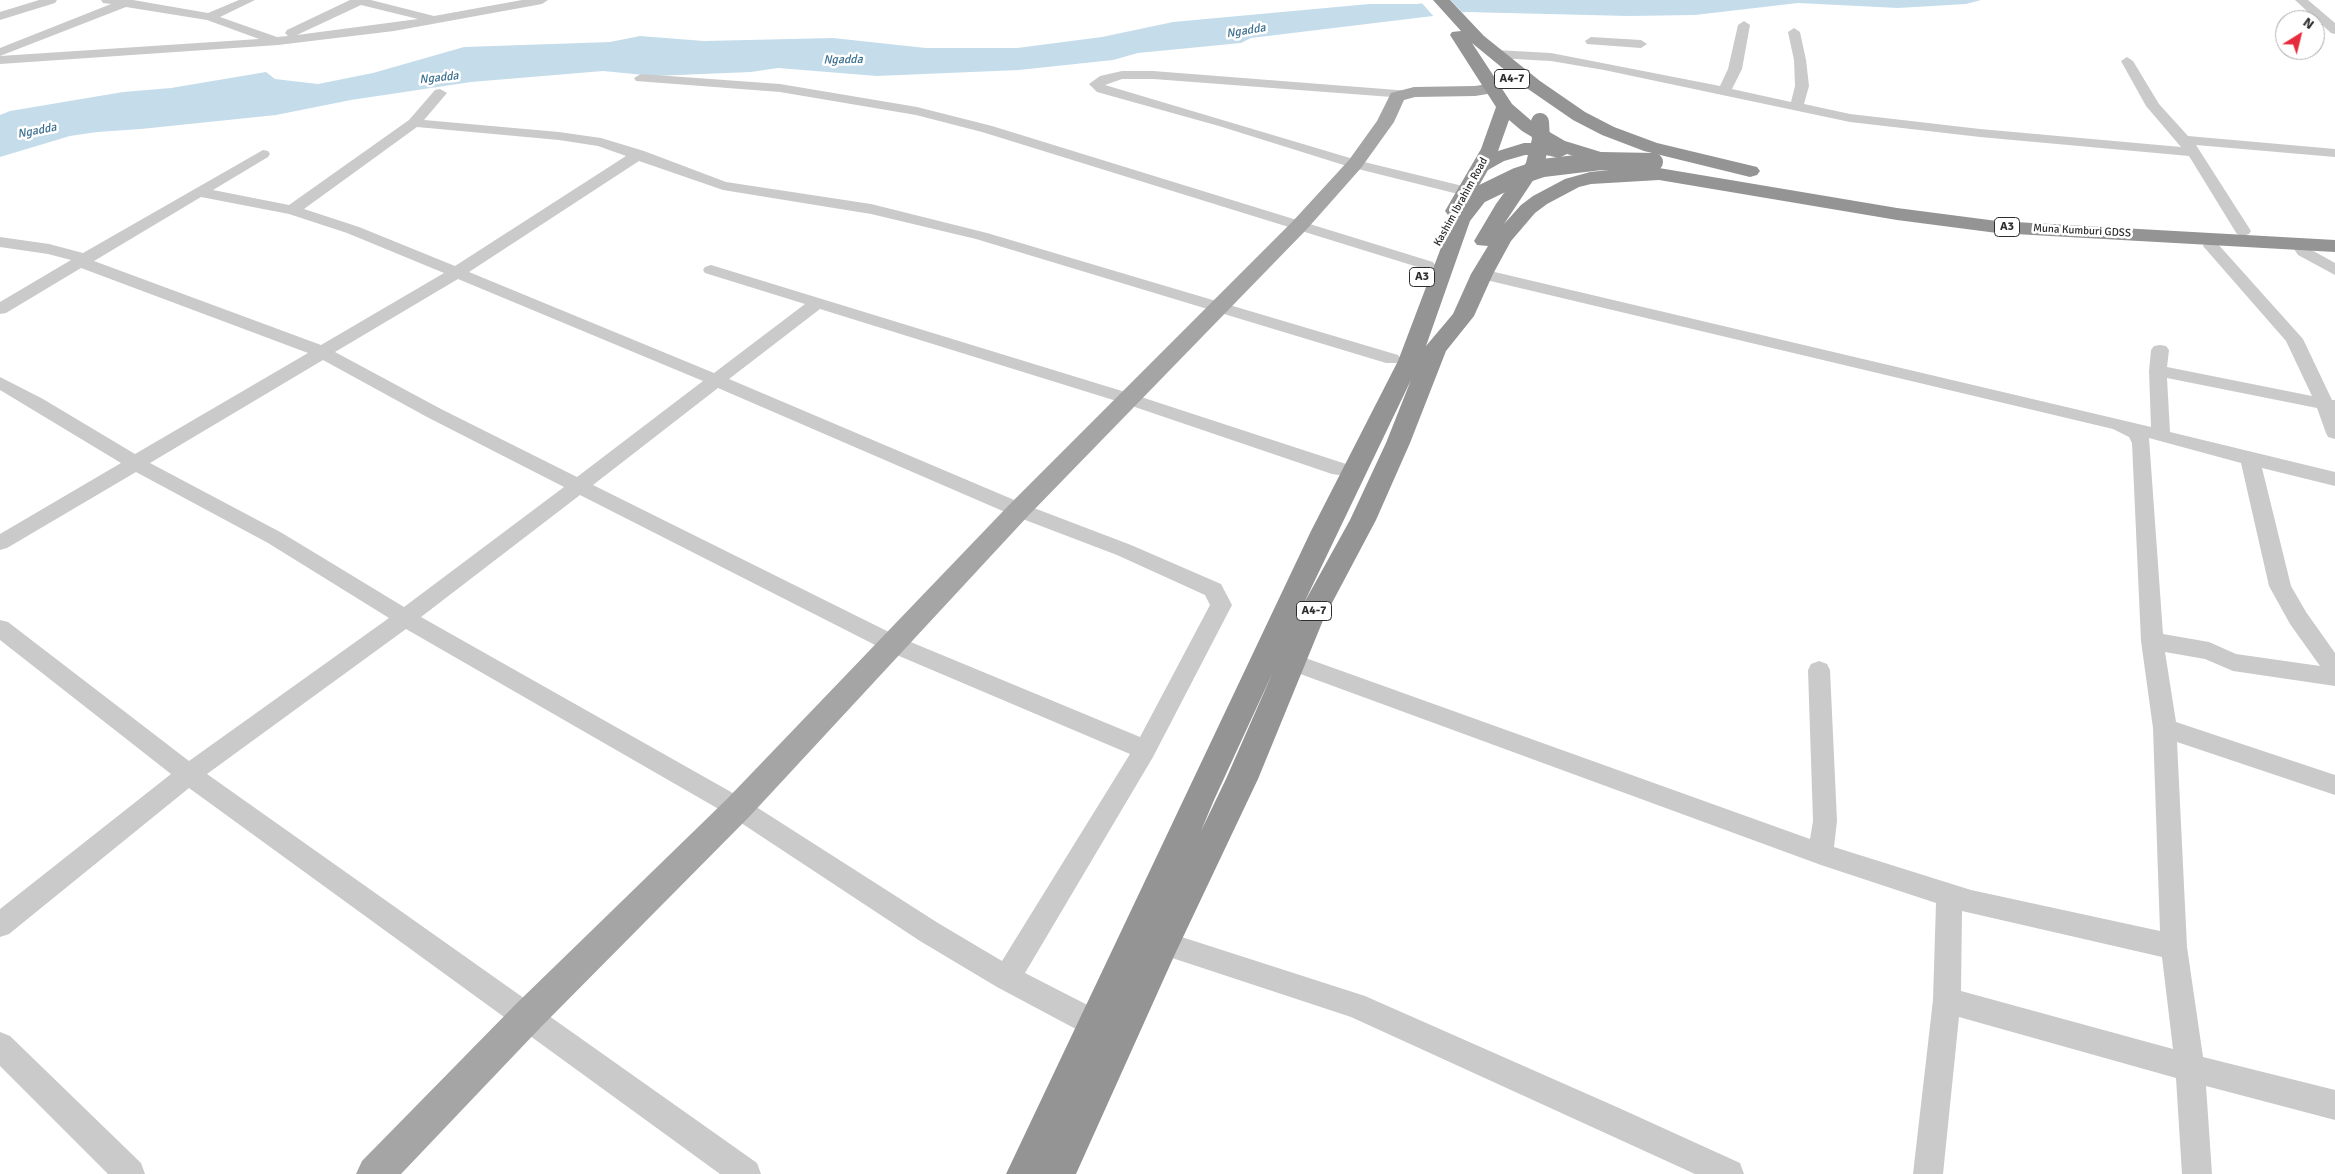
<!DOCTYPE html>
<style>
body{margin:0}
#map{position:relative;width:2335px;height:1174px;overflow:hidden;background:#fff;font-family:Signika,sans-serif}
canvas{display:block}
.north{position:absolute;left:2275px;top:10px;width:50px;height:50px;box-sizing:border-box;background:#fff;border:1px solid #ababab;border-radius:50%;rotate:36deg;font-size:14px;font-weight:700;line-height:20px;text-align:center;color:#2d2d2d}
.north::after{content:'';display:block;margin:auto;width:18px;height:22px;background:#e62c3c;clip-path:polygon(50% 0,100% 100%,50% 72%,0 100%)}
</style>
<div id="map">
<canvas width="2335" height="1174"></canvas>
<div class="north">N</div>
</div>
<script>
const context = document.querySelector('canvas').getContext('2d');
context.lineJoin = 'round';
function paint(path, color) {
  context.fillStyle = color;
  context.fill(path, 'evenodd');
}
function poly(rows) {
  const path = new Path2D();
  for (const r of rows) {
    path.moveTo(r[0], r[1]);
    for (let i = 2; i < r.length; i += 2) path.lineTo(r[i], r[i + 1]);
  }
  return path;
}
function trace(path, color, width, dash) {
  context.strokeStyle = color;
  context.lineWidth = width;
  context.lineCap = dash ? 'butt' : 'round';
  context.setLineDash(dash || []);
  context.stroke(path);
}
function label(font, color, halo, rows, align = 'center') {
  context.font = font + ' Signika,sans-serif';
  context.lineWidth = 5;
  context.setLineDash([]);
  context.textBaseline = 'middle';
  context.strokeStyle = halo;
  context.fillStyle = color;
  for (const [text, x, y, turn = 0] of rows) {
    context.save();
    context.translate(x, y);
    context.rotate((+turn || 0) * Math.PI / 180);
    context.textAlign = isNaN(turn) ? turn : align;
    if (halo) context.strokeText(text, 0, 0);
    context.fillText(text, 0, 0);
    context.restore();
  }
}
paint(poly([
 [1451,0,1981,0,1966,4,1898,8,1798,3,1695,15,1629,16,1466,12,1251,38,1241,43,1138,53,1113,60,1019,70,877,76,778,68,751,72,654,76,603,71,471,82,351,100,276,115,141,129,97,132,70,136,0,157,0,115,10,111,123,92,171,88,266,72,275,79,318,84,373,73,464,47,610,42,640,36,704,41,833,38,926,48,1017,48,1102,37,1173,22,1369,4,1417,4]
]), '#c5ddeb');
paint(poly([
 [1450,0,1465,15,1436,19,1420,1]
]), '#fff');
paint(poly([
 [39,0,57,0,55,3,0,20,0,12,39,0],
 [101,0,133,0,208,13,239,0,255,0,220,17,277,37,288,36,285,33,287,30,350,0,371,0,434,16,522,0,548,0,542,4,394,31,278,45,0,64,0,56,259,39,207,20,126,7,0,56,0,48,111,4,103,3,101,0],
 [361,5,418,19,297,35,361,5],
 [2295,0,2308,0,2335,23,2335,34,2331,33,2295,0],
 [1744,21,1750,25,1742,69,1732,89,1791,102,1795,86,1794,60,1788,32,1794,28,1800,32,1806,60,1809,86,1804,104,1850,114,1980,129,2181,147,2146,106,2121,61,2127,57,2133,61,2159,104,2188,136,2335,149,2335,157,2196,145,2251,231,2249,234,2243,236,2237,234,2235,231,2189,156,1980,137,1850,122,1604,70,1551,61,1496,58,1490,54,1496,50,1551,53,1720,86,1728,69,1738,25,1744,21],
 [1591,37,1641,40,1647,44,1641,48,1587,44,1585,41,1591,37],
 [1122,71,1153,71,1410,91,1412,94,1405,98,1153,79,1122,79,1105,85,1360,161,1471,188,1474,191,1466,196,1350,167,1219,126,1097,92,1089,84,1100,76,1122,71],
 [641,74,780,84,917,107,992,126,1433,262,1435,265,1433,268,1421,268,982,132,916,115,780,92,636,81,634,78,641,74],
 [440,89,447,93,424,120,559,132,601,138,644,151,726,182,871,204,987,233,1398,355,1401,359,1398,363,1386,363,976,239,871,214,723,190,639,161,469,272,714,373,805,304,705,273,703,270,705,267,711,265,1135,395,1346,464,1349,469,1346,474,1339,475,1332,474,1123,403,820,309,729,379,1026,505,1131,545,1221,584,1232,605,1153,757,1025,973,1107,1015,1111,1025,1107,1035,1097,1039,1087,1035,997,987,920,941,729,815,406,629,207,774,757,1163,761,1174,720,1174,189,788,9,934,0,937,0,909,171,774,0,640,0,620,8,622,189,761,389,618,268,543,136,472,7,548,0,550,0,534,121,463,0,390,0,377,43,399,135,454,308,353,81,268,6,313,0,314,0,302,71,260,48,254,0,247,0,237,49,244,83,253,263,150,268,151,270,154,268,157,213,190,289,205,409,120,435,90,440,89],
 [417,127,559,140,598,146,626,156,455,266,359,227,304,209,417,127],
 [201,197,289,214,347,233,444,273,321,345,94,261,201,197],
 [458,279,703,381,577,477,441,409,335,352,458,279],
 [323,360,427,417,564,487,404,607,282,533,150,463,323,360],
 [718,388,1012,515,1117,555,1205,595,1210,605,1140,737,901,638,593,485,718,388],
 [580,495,885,650,1130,754,1002,961,938,923,747,801,421,617,580,495],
 [2298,238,2304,240,2310,249,2335,263,2335,275,2298,255,2290,243,2292,240,2298,238],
 [2211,241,2217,243,2303,339,2332,400,2335,400,2335,439,2328,437,2326,433,2317,408,2167,378,2170,432,2335,472,2335,486,2262,468,2291,586,2306,612,2335,653,2335,686,2233,671,2205,659,2165,652,2176,722,2335,775,2335,795,2177,742,2187,947,2203,1057,2335,1090,2335,1120,2206,1086,2212,1174,2182,1174,2176,1078,1959,1017,1943,1174,1913,1174,1933,1000,1936,903,1821,865,1284,668,1281,662,1284,656,1292,653,1300,656,1810,839,1813,821,1808,670,1811,664,1819,661,1827,664,1830,670,1837,821,1834,847,1971,890,2160,931,2153,728,2141,641,2132,443,2129,437,2113,429,1482,279,1476,277,1474,274,1476,271,1482,269,2151,427,2149,371,2151,350,2154,346,2160,345,2166,346,2169,350,2167,367,2312,396,2286,341,2203,246,2205,243,2211,241],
 [2149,438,2241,463,2269,586,2290,624,2320,666,2236,654,2209,642,2163,634,2149,438],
 [1962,911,2162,957,2173,1049,1961,991,1962,911],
 [1163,931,1365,996,1619,1108,1740,1163,1744,1174,1695,1174,1351,1017,1154,952,1150,943,1154,934,1163,931],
 [0,1032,10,1036,141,1163,145,1174,108,1174,0,1066,0,1032]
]), '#cacaca');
paint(poly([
 [1494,83,1500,84,1502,88,1500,92,1475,96,1415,97,1404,100,1394,122,1361,168,1307,229,1028,516,749,817,540,1028,401,1174,356,1174,362,1161,516,1004,727,799,1010,504,1293,221,1349,160,1377,121,1391,93,1414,87,1475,86,1494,83]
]), '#a5a5a5');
paint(poly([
 [1433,0,1450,0,1484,36,1540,81,1585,112,1614,127,1657,143,1757,167,1760,171,1757,175,1750,177,1644,151,1602,135,1573,120,1528,89,1472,43,1512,104,1534,123,1565,141,1627,160,1629,164,1627,168,1622,169,1659,168,1897,208,1997,221,2335,240,2335,252,1997,233,1897,220,1659,180,1591,184,1579,187,1547,204,1535,213,1511,241,1493,274,1474,316,1446,351,1410,443,1376,520,1324,618,1258,779,1175,954,1076,1174,1006,1174,1311,531,1398,361,1453,216,1448,215,1445,211,1481,149,1496,107,1450,35,1452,32,1461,31,1433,0],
 [1509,120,1522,131,1542,143,1524,143,1498,151,1509,120],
 [1567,154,1619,169,1590,172,1565,179,1533,196,1521,205,1504,224,1544,164,1542,160,1535,158,1528,160,1496,204,1474,241,1477,245,1488,246,1471,274,1453,314,1426,346,1470,221,1491,194,1488,190,1477,189,1488,170,1504,161,1525,155,1546,155,1559,158,1567,154],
 [1411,380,1386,443,1350,520,1304,603,1411,380],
 [1273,672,1226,779,1201,831,1214,800,1273,672]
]), '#949494');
trace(poly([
 [1535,164,1541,140,1540,122],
 [1481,194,1516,177,1543,168,1601,161,1654,162]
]), '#949494', 18);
label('11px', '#2d2d2d', '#fff', [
 ["Kashim Ibrahim Road",1461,202,-61],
 ["Muna Kumburi GDSS",2082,231,3]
]);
label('italic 12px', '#3b6f8f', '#fff', [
 ["Ngadda",1246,31,-9],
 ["Ngadda",843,60,-1],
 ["Ngadda",439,78,-6],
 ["Ngadda",37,131,-11]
]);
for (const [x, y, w] of [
 [1512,79,35],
 [2007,227,25],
 [1422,277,25],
 [1314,611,35]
]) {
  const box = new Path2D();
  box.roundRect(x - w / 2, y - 9.5, w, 19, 4);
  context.fillStyle = '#fff';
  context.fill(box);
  trace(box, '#2d2d2d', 1);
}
label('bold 12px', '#2d2d2d', null, [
 ["A4-7",1512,79],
 ["A3",2007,227],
 ["A3",1422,277],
 ["A4-7",1314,611]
]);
</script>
